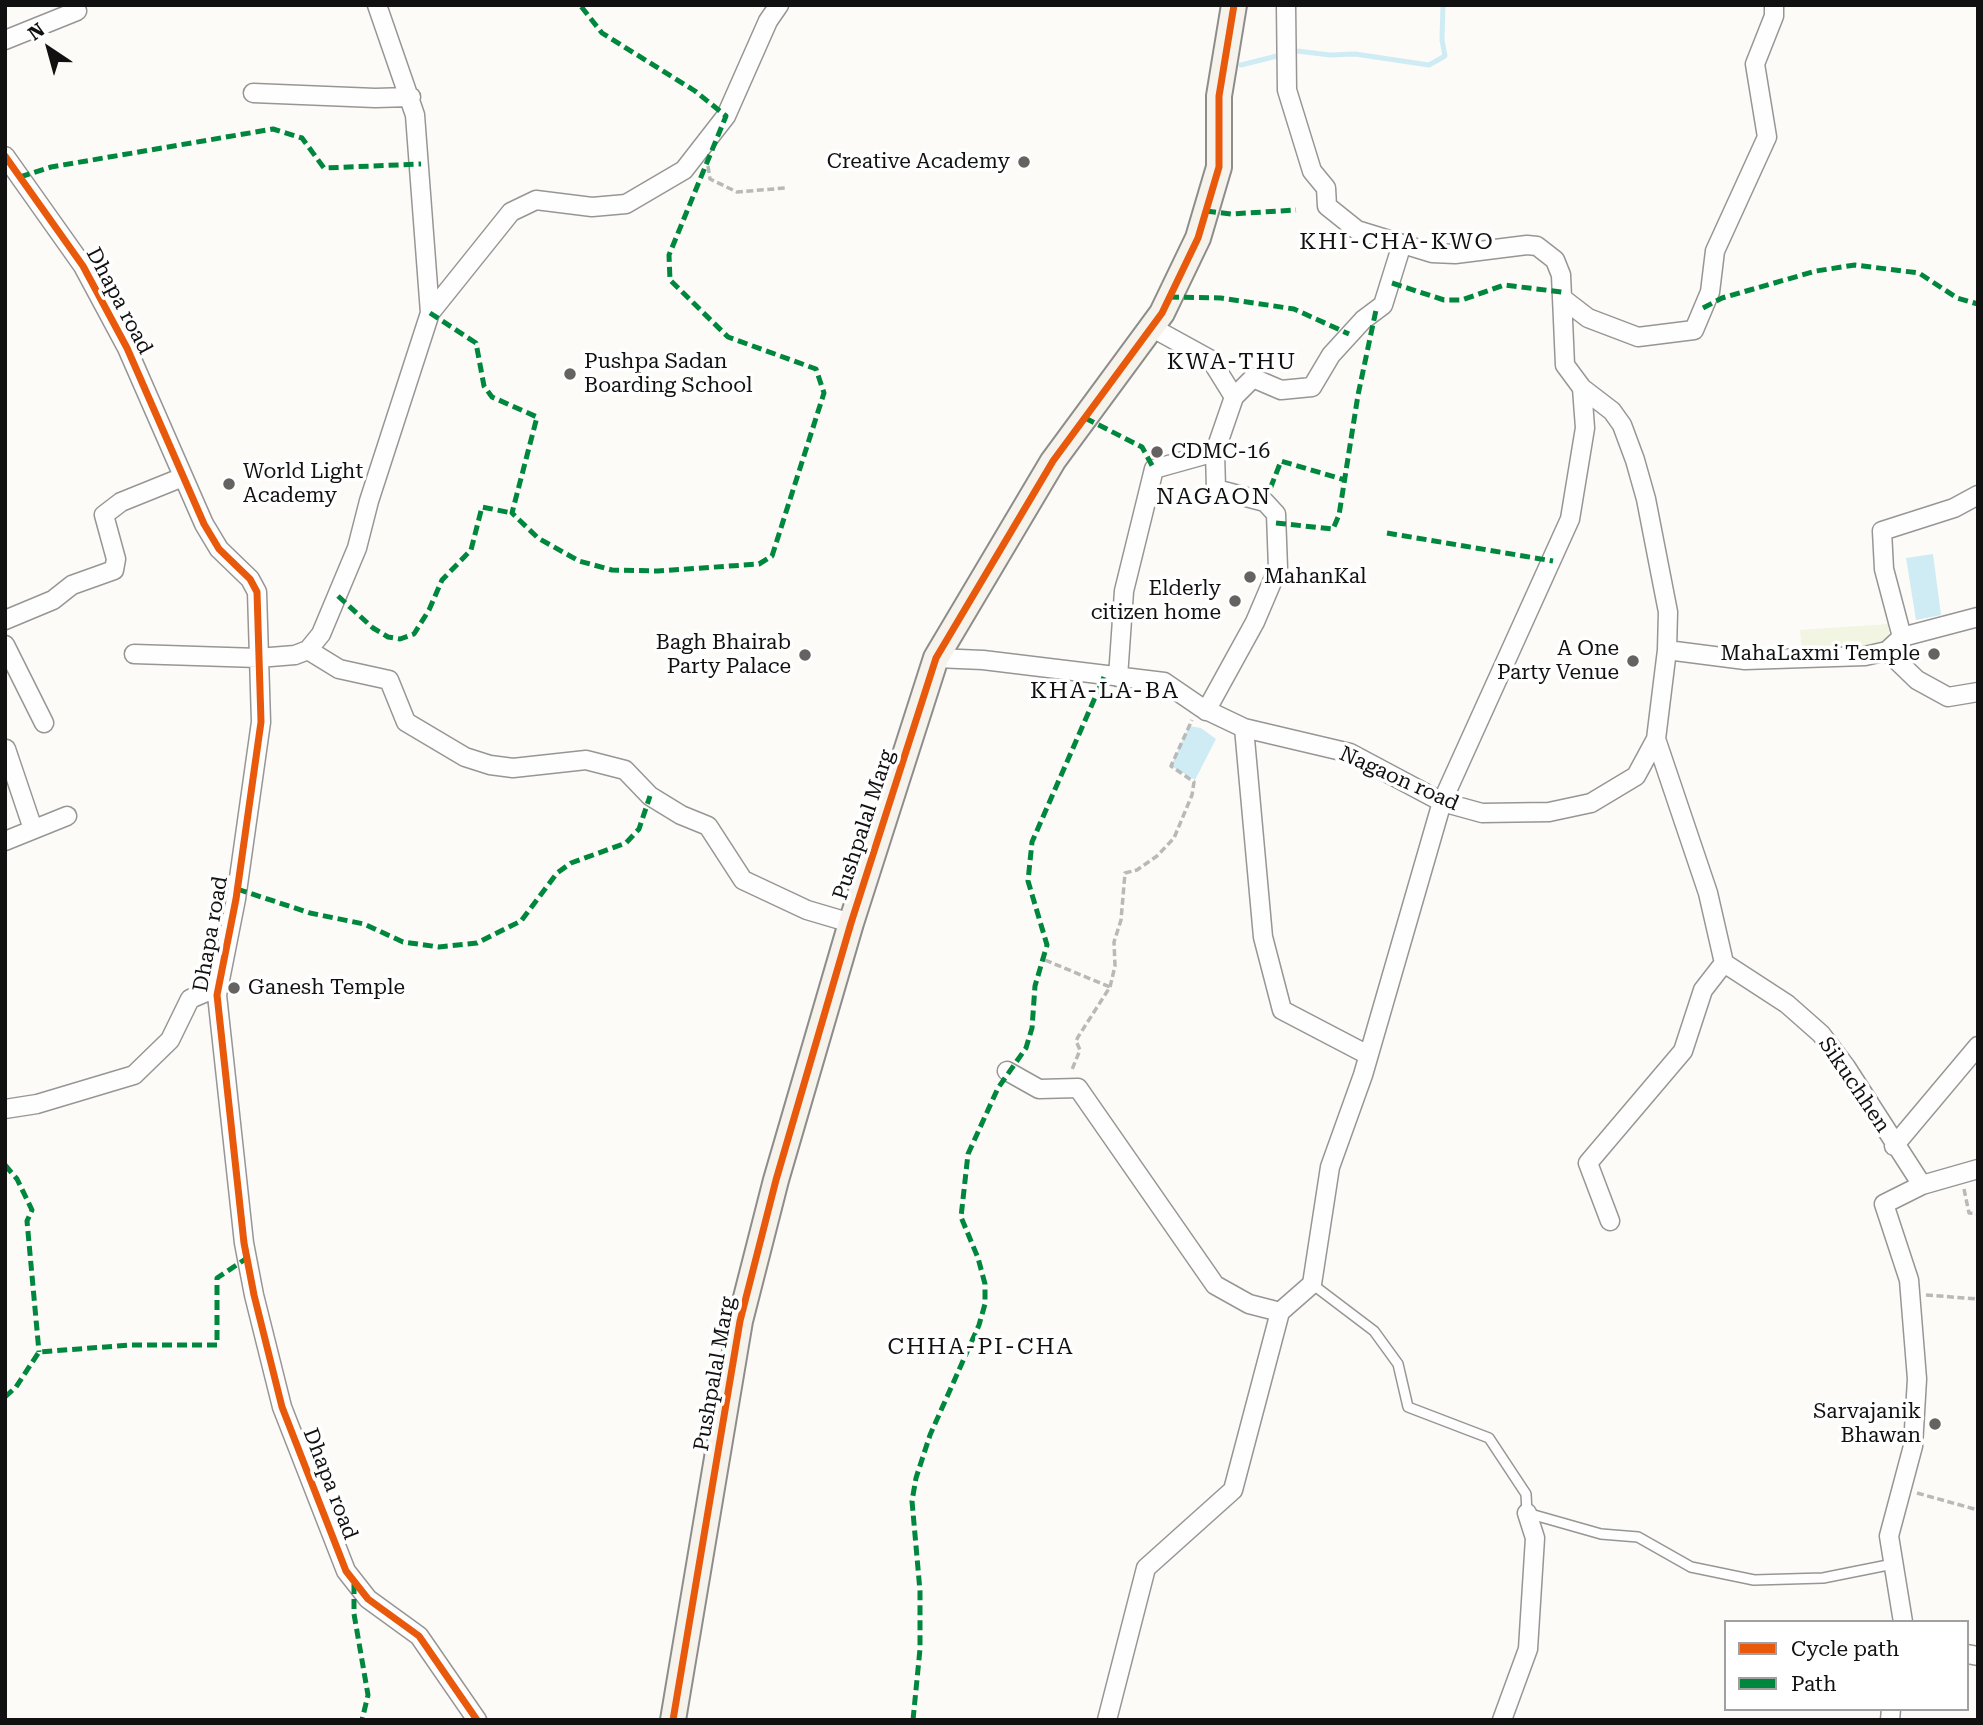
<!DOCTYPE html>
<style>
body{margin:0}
#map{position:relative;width:1983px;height:1725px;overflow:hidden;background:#fdfbf7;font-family:"Roboto Serif",serif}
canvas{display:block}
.frame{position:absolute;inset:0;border:7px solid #111;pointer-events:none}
.legend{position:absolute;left:1724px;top:1620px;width:245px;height:91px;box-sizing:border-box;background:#fff;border:2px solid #a0a0a0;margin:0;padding:9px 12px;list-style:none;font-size:21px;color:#111}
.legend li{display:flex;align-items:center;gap:14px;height:35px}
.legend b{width:35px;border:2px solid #a0a0a0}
.north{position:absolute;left:14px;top:14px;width:70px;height:70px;-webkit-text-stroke:5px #fff;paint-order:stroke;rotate:324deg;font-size:19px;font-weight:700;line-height:28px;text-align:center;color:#111}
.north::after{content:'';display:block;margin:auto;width:24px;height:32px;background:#111;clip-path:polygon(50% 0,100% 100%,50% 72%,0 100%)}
</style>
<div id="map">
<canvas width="1983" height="1725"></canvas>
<div class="frame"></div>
<ul class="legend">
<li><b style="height:9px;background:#e8590c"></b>Cycle path</li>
<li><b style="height:9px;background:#00873e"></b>Path</li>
</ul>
<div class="north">N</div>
</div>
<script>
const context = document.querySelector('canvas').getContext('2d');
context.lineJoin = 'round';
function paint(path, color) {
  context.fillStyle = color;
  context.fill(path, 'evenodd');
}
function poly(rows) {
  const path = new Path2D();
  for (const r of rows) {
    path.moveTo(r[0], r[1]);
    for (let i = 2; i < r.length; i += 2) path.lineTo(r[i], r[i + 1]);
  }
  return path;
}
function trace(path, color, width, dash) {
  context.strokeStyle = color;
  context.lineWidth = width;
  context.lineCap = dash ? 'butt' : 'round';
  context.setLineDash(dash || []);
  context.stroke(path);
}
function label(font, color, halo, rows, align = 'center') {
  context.font = font + ' "Roboto Serif",serif';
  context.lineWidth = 7;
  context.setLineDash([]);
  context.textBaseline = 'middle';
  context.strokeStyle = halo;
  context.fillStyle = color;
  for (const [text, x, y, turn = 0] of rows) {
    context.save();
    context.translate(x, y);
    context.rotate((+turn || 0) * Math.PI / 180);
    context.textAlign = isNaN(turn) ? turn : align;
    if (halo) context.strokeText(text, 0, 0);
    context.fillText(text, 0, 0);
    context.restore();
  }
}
paint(poly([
 [1888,624,1890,643,1802,650,1800,630]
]), '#f2f5e2');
paint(poly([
 [1933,554,1941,615,1916,620,1906,558],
 [1189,726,1201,728,1216,739,1195,780,1171,766]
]), '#cfecf5');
trace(poly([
 [1241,65,1297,51,1330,55,1355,54,1429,65,1445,56,1442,40,1443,5]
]), '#cfecf5', 5);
const lane = poly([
 [1312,1284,1374,1331,1398,1364,1408,1407,1489,1438,1526,1494,1527,1513,1601,1534,1638,1537,1691,1567,1754,1580,1823,1578,1893,1564]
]);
const street = poly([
 [1286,5,1287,90,1312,171,1326,188,1327,206,1357,230,1432,253,1455,254,1527,245,1537,246,1555,260,1561,275,1565,365,1582,388,1612,411,1622,425,1635,460,1646,499,1668,612,1667,650],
 [5,40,77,11],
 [253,93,375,98,411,97],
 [5,156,83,266,127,348,204,524,219,549,250,579,257,592,261,722,236,899,217,995,244,1243,254,1295,282,1407,346,1571,368,1599,419,1636,477,1720],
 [1562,298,1588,318,1638,337,1694,330,1710,292,1715,251,1767,137,1755,64,1774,16,1774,5],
 [430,313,511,212,536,200,592,207,626,204,684,170,726,116,768,21,779,5],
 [1234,397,1253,378,1281,390,1312,387,1331,355,1363,320,1383,305,1402,244],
 [5,620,53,600,72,585,114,570,116,559,104,515,121,502,183,477],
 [1902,637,1978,617],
 [5,645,44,723],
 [308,650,339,669,389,680,406,722,465,757,490,765,513,768,586,760,625,770,650,796,681,815,708,826,743,880,807,910,851,923],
 [1887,651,1917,680,1948,697,1978,692],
 [134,654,258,658,295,655,308,650,321,634,357,548,369,501,430,313,415,115,377,5],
 [936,658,983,660,1164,682,1202,708,1244,728,1350,753,1442,802,1482,813,1549,812,1591,803,1636,776,1656,739,1708,893,1724,963],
 [1118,677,1124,591,1154,469,1215,452,1234,397,1211,360,1151,327],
 [1206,711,1255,622,1278,568,1276,514,1265,502,1216,489,1215,452],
 [1244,728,1263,937,1282,1010,1368,1055],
 [1656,739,1667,650,1745,660,1865,656,1887,651,1902,637,1884,569,1882,531,1954,508,1978,495],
 [6,749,33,829],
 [5,841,67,816],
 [1724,963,1787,1004,1821,1034,1846,1067,1922,1185,1978,1169],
 [1007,1071,1039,1089,1078,1088,1215,1285,1249,1304,1280,1312],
 [5,1109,37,1104,134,1075,170,1040,190,999,218,987],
 [1894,1146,1978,1046],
 [1610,1221,1588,1163,1683,1051,1703,990,1724,963],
 [1903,1622,1889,1536,1913,1446,1917,1379,1909,1280,1884,1204,1922,1185],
 [1967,1654,1978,1656],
 [1107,1720,1146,1568,1233,1490,1280,1312,1312,1284,1330,1167,1363,1075,1442,802,1570,519,1585,428,1582,388],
 [1502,1720,1528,1649,1535,1538,1527,1513],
 [1890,1720,1891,1709]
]);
const secondary = poly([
 [673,1720,740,1321,776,1180,851,923,936,658,1053,461,1162,313,1198,238,1219,167,1219,96,1234,5]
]);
trace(lane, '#979695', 12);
trace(street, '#979695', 21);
trace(secondary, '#8e8d8b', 28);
trace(poly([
 [708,166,710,179,737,192,785,188],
 [1045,960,1110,987,1078,1037,1076,1041,1080,1050,1071,1072],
 [1110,987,1115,966,1114,942,1121,920,1125,873,1137,870,1157,856,1174,838,1192,795,1194,782,1171,766,1192,720],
 [1964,1189,1969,1213,1978,1214],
 [1926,1295,1978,1299],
 [1917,1493,1978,1510]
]), '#b9b9b8', 3.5, [7, 3.5]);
trace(lane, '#fffefe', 9);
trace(street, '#fffefe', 18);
trace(secondary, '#f5f3ec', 24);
trace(poly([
 [20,177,51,167,273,129,302,138,324,168,421,164],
 [1206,211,1231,214,1296,210],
 [1392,283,1444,300,1462,300,1504,285,1562,292],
 [1169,297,1221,298,1294,309,1349,334],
 [1703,308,1722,298,1816,271,1855,265,1919,273,1957,298,1978,304],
 [430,313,476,343,484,386,492,397,537,417,512,513,538,538,579,561,612,570,658,571,759,564,772,556,824,393,816,369,728,337,670,280,669,255,726,116,695,91,602,33,580,5],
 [1085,418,1142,447,1154,469],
 [1265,502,1281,461,1345,480],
 [1276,523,1333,529,1339,515,1358,395,1376,310],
 [1387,533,1553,561],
 [338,596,373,628,388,637,400,639,414,634,429,610,442,580,471,550,482,507,512,513],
 [237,889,310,913,364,924,403,942,439,947,477,943,521,921,557,873,571,863,626,843,639,829,650,796],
 [5,1165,17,1179,32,1210,27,1221,39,1352],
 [5,1397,16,1387,39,1352,131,1345,217,1345,217,1278,247,1258],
 [354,1584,354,1614,368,1695,362,1720],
 [913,1720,920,1649,920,1591,912,1501,916,1478,930,1435,979,1325,985,1304,985,1284,978,1258,961,1217,968,1154,998,1088,1026,1048,1032,1028,1035,986,1047,945,1028,881,1032,842,1104,677]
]), '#00873e', 5, [10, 5]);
trace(poly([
 [5,156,83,266,127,348,204,524,219,549,250,579,257,592,261,722,236,899,217,995,244,1243,254,1295,282,1407,346,1571,368,1599,419,1636,477,1720],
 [673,1720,740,1321,776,1180,851,923,936,658,1053,461,1162,313,1198,238,1219,167,1219,96,1234,5]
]), '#e8590c', 7);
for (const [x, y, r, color] of [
 [1024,162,7,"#646362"],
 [570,374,7,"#646362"],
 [1157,452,7,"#646362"],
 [229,484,7,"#646362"],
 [1250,577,7,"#646362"],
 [1235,601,7,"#646362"],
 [1934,654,7,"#646362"],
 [805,655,7,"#646362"],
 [1633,661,7,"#646362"],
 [234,988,7,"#646362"],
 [1935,1424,7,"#646362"]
]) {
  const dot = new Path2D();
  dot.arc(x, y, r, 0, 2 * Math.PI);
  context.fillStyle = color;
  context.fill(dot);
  trace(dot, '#fff', 2.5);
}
label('21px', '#111', '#fff', [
 ["Creative Academy",1010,162],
 ["Pushpa Sadan",584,362,"left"],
 ["Boarding School",584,386,"left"],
 ["CDMC-16",1171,452,"left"],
 ["World Light",243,472,"left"],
 ["Academy",243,496,"left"],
 ["MahanKal",1264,577,"left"],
 ["Elderly",1221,589],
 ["citizen home",1221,613],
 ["Bagh Bhairab",791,643],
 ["Party Palace",791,667],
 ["A One",1619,649],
 ["Party Venue",1619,673],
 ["MahaLaxmi Temple",1920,654],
 ["Ganesh Temple",248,988,"left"],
 ["Sarvajanik",1921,1412],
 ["Bhawan",1921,1436]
], 'right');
label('21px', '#111', '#fff', [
 ["Dhapa road",119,301,62],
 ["Nagaon road",1399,779,24],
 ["Pushpalal Marg",864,825,-72],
 ["Dhapa road",211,934,-80],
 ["Sikuchhen",1854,1085,56],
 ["Pushpalal Marg",715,1374,-80],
 ["Dhapa road",330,1484,69]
]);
context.letterSpacing = '2px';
label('23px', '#111', '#fff', [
 ["KHI-CHA-KWO",1397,242],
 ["KWA-THU",1232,362],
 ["NAGAON",1214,497],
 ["KHA-LA-BA",1105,691],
 ["CHHA-PI-CHA",981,1347]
]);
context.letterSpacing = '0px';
</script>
